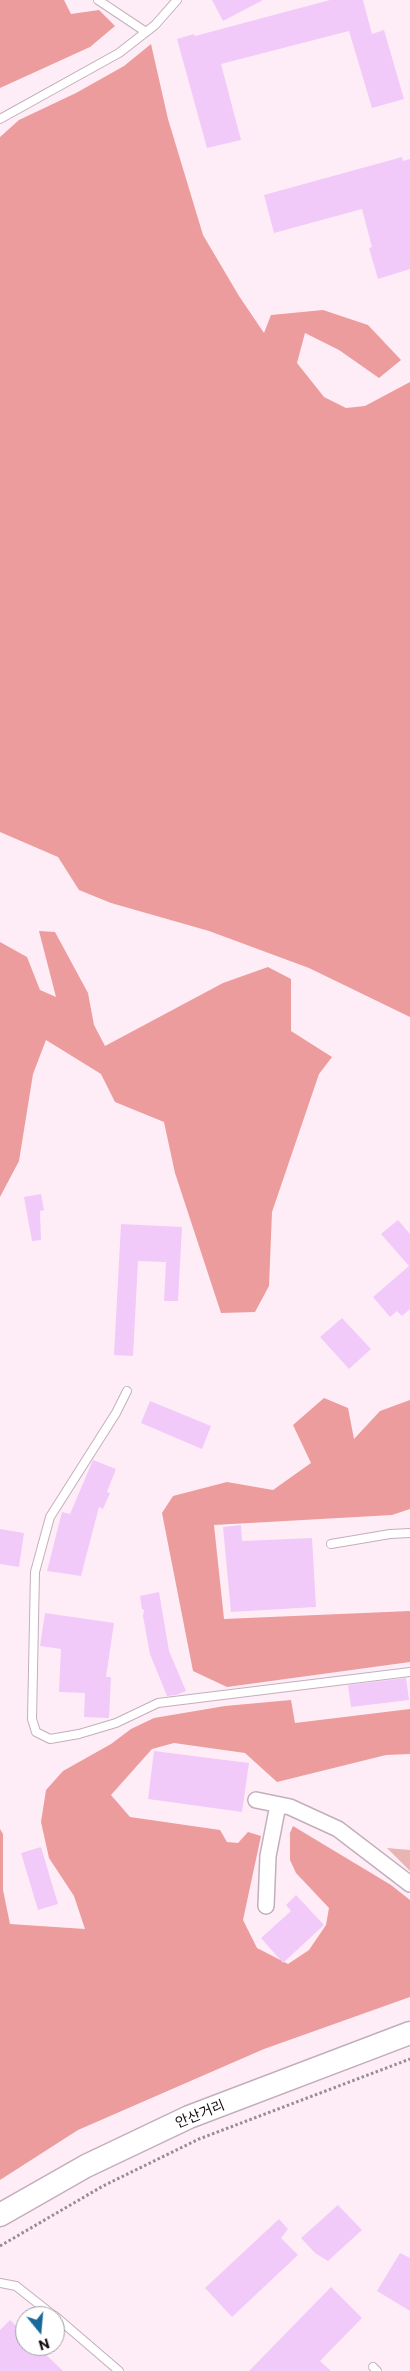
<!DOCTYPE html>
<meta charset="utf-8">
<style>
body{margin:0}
#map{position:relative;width:410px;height:2371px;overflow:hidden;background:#feedf7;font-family:Commissioner,sans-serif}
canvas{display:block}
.north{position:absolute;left:15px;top:2306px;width:50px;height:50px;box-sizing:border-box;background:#fff;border:1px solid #a19fa1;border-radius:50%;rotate:163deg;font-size:14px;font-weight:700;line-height:20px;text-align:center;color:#150e13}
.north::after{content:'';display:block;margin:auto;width:18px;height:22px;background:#196a9b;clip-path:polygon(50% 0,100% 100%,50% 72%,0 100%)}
</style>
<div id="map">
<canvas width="410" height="2371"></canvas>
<div class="north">N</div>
</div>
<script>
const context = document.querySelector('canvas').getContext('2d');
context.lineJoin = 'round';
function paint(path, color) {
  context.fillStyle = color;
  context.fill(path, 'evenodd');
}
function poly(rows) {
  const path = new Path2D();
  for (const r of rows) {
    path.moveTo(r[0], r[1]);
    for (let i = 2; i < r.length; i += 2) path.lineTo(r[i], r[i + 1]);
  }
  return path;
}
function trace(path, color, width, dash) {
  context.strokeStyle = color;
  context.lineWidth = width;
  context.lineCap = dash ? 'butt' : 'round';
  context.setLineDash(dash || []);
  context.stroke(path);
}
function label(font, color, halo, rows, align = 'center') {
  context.font = font + ' Commissioner,"Noto Sans KR",sans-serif';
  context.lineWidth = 5;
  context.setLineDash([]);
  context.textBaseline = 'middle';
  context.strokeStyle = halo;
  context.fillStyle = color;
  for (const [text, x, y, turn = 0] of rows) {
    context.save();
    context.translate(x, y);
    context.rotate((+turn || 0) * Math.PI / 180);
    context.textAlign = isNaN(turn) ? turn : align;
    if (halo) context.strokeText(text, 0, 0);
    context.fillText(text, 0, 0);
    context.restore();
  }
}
paint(poly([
 [387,1848,410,1850,410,1871]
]), '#e9b5b4');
paint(poly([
 [0,0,64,0,71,14,99,10,115,26,90,47,0,88],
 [151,44,168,119,203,235,239,296,264,333,271,315,323,310,368,325,401,360,379,378,339,350,305,333,297,363,324,397,346,408,365,406,410,382,410,1017,309,968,209,931,111,903,79,890,58,857,0,832,0,137,19,120,76,93,124,66],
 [39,931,55,932,88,993,94,1025,105,1046,223,983,268,967,291,979,291,1031,332,1057,319,1074,272,1212,269,1286,255,1312,221,1313,175,1173,164,1122,115,1102,101,1074,46,1040,33,1074,19,1161,0,1197,0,942,27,957,40,990,56,997],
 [324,1398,348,1408,354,1439,380,1411,410,1400,410,1509,392,1515,214,1525,224,1619,410,1611,410,1662,227,1687,193,1671,162,1513,173,1496,227,1482,273,1490,311,1463,293,1425],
 [291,1700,295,1723,410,1709,410,1754,386,1755,277,1782,245,1753,174,1743,152,1749,111,1795,130,1817,220,1830,227,1842,238,1843,248,1832,261,1836,243,1920,257,1948,288,1964,309,1950,326,1925,329,1908,296,1873,290,1860,290,1833,293,1826,391,1885,410,1900,410,1997,264,2049,78,2130,0,2180,0,1829,3,1834,3,1890,10,1924,85,1929,74,1896,49,1858,41,1822,46,1790,63,1771,111,1744,131,1729,154,1718,225,1706]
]), '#ec9c9c');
paint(poly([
 [212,0,263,0,223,21],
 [330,0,363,0,372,34,384,30,404,99,372,108,349,31,221,64,241,140,207,148,177,39,194,34,195,36],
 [402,157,403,161,410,159,410,269,378,279,369,248,372,247,362,209,274,233,264,195],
 [41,1194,44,1210,40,1211,41,1240,32,1241,24,1197],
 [398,1220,410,1234,410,1309,402,1316,397,1311,390,1317,373,1297,409,1266,381,1234],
 [121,1224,182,1227,178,1301,164,1301,166,1262,138,1261,133,1356,114,1355],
 [342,1318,371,1349,349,1369,320,1337],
 [150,1401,211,1426,202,1449,141,1423],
 [93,1460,116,1469,107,1492,110,1493,103,1509,99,1507,81,1576,47,1571,62,1512,70,1514],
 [241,1525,242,1541,312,1538,316,1607,231,1612,223,1527],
 [0,1529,24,1533,19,1567,0,1564],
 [159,1592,169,1651,186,1691,176,1695,167,1696,150,1654,143,1616,144,1610,142,1609,140,1596],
 [45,1613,114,1623,106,1677,111,1677,109,1718,84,1717,85,1693,59,1692,61,1649,40,1646],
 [406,1678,409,1700,351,1707,348,1685],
 [154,1751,249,1763,242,1812,148,1799],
 [41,1847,58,1904,38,1910,21,1853],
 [296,1895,324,1925,283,1963,261,1938,291,1911,286,1905],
 [338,2205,362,2230,328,2261,315,2253,301,2238],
 [279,2219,288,2229,281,2238,298,2255,232,2317,205,2288],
 [400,2253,410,2258,410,2311,377,2291],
 [331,2287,362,2318,320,2361,331,2371,249,2371],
 [10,2320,25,2334,25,2346,37,2346,63,2371,0,2371,0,2330]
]), '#f1caf9');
const lane = poly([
 [98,0,146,32],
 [0,119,119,53,155,25,177,0],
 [127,1391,116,1413,50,1517,35,1572,32,1719,36,1732,50,1739,79,1734,116,1723,158,1703,410,1672],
 [331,1544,390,1534,410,1533],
 [0,2283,16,2286,54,2316],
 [55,2316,119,2371],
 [373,2367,377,2371]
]);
const street = poly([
 [256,1800,290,1807,338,1829,410,1884],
 [266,1906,268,1856,278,1805]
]);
const primary = poly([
 [0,2215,86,2166,189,2117,410,2033]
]);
trace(lane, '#c3afbb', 10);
trace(street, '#c3afbb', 18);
trace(primary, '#c3afbb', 25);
trace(poly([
 [0,2246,103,2186,199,2139,410,2059]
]), '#988c94', 3, [2.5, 2.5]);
trace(lane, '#fff', 8);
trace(street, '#fff', 15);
trace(primary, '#fff', 22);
label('14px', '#150e13', '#fff', [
 ["안산거리",200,2114,-22]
]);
</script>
